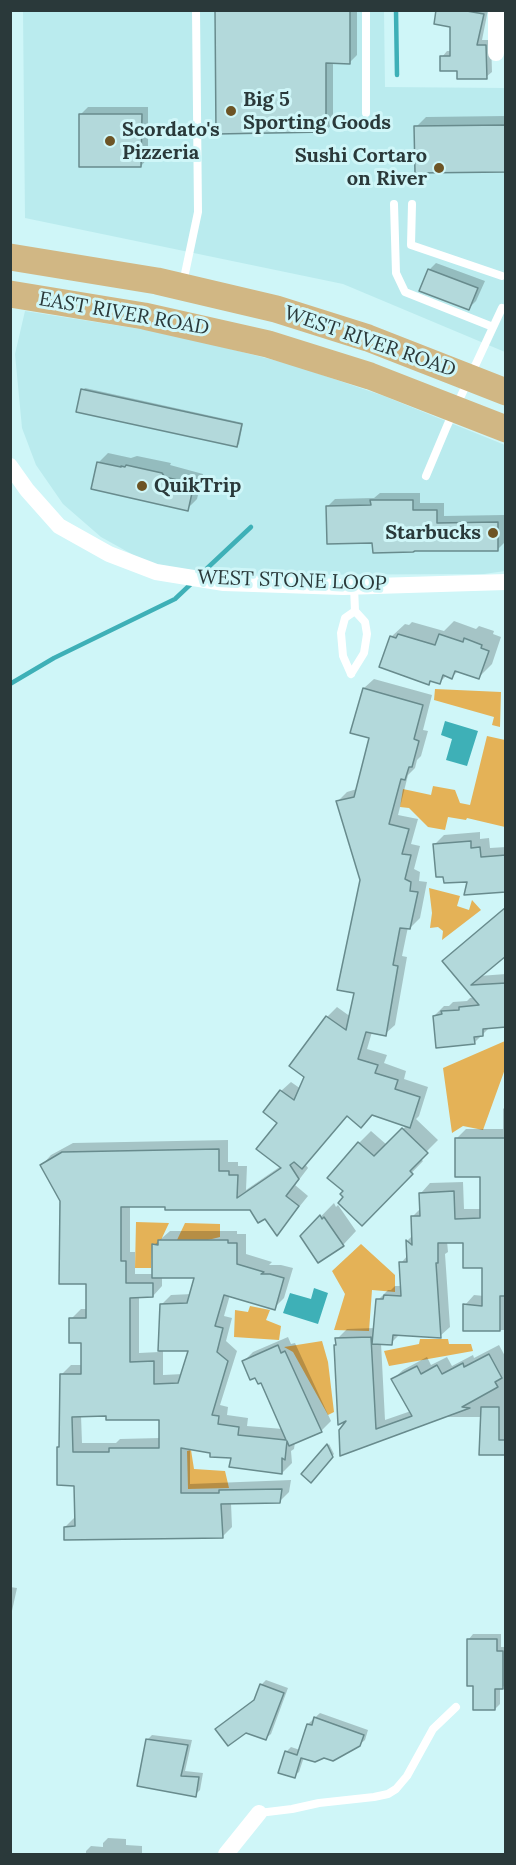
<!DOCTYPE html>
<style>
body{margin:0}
#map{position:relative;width:516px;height:1865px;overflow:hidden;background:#cff6f8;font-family:Lora,serif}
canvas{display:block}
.frame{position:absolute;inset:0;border:12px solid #2a393a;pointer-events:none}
</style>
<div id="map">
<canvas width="516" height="1865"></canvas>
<div class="frame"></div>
</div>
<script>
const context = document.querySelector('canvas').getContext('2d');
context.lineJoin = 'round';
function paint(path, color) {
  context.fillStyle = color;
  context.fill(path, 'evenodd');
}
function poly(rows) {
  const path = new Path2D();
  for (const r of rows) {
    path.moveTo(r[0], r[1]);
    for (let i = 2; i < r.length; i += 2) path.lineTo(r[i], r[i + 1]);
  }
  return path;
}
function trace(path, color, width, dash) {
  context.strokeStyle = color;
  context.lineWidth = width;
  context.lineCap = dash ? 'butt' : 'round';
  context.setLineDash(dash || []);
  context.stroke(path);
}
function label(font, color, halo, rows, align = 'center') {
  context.font = font + ' Lora,serif';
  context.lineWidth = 6;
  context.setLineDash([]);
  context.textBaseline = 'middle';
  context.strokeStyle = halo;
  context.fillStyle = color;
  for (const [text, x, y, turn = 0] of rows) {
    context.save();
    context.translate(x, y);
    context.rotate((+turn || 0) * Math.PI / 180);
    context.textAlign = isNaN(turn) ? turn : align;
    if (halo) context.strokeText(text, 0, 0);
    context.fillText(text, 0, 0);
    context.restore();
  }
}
paint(poly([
 [23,11,384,11,385,87,505,88,505,352,343,284,25,218],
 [25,311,172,334,293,365,384,396,505,445,505,571,484,574,261,575,181,569,146,562,101,537,63,504,36,465,22,428,15,354]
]), '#baebee');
paint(poly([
 [435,689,501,692,500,727,492,725,494,717,434,700],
 [487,736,505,740,505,827,467,818,466,820,448,817,445,830,428,827,409,808,400,807,403,789,431,795,433,786,455,790,460,803,470,805],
 [429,888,460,896,457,906,469,910,472,900,481,910,442,940,443,931,438,927,430,928,432,913],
 [505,1041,505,1069,483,1130,463,1126,452,1133,443,1068],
 [136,1222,169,1223,161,1240,158,1240,158,1245,152,1245,151,1268,135,1268],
 [185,1223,220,1224,220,1237,208,1240,177,1240],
 [361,1244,395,1275,395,1292,372,1290,369,1331,334,1330,345,1294,332,1271],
 [250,1306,270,1310,266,1320,281,1326,279,1340,234,1337,235,1310,248,1312],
 [420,1339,448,1339,449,1344,471,1344,473,1351,389,1366,384,1351,419,1344],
 [322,1341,328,1362,334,1412,328,1415,293,1352,284,1347],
 [191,1450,194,1469,225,1471,229,1488,188,1489,187,1451]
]), '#e4b257');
paint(poly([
 [445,721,478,731,467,766,446,760,452,739,441,735],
 [314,1288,328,1293,318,1324,283,1313,290,1293,311,1299]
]), '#3eb0b7');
paint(poly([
 [217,10,357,10,357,55,350,62,333,62,333,123,326,131],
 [438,10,488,10,482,40,491,40,492,72,486,77,458,70,442,57,447,51,452,51,452,25],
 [88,107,148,107,148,158,141,166,81,114],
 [506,116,506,170,416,127,426,117],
 [436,263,485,281,476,301,468,309,429,270],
 [85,388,243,423,239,444,237,446,83,390],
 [108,453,131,458,137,456,171,463,170,465,203,474,197,499,187,509,98,463],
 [380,493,420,493,420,503,444,503,444,516,504,515,505,542,497,550,374,541,327,507,335,499,374,498],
 [454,621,476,629,479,626,494,631,493,634,501,637,492,664,478,678,459,670,452,677,447,675,439,683,432,680,428,683,391,637,405,624,409,625,412,622,444,631],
 [374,679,432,695,423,730,428,731,421,756,417,760,415,768,408,775,398,815,418,819,411,844,420,846,414,869,420,872,419,881,427,882,420,918,410,928,408,927,402,956,407,957,395,1025,385,1034,372,1032,367,1049,387,1055,384,1063,406,1071,404,1079,428,1087,419,1116,416,1119,438,1140,420,1158,423,1161,362,1224,345,1197,359,1143,371,1131,387,1145,407,1125,372,1114,348,1115,305,1164,308,1168,295,1185,308,1196,277,1234,265,1217,250,1209,130,1206,130,1252,135,1252,135,1274,154,1274,154,1245,170,1231,237,1231,237,1234,246,1234,246,1254,272,1262,269,1265,281,1265,293,1268,284,1298,274,1308,230,1295,224,1316,232,1318,226,1341,237,1351,220,1405,228,1407,227,1415,248,1418,247,1426,283,1429,262,1381,244,1361,253,1352,288,1337,291,1344,295,1343,331,1421,321,1431,295,1442,294,1449,291,1451,292,1463,282,1473,233,1457,190,1448,190,1484,291,1480,289,1492,279,1502,231,1503,232,1527,222,1537,65,1527,75,1517,76,1484,61,1446,61,1375,71,1365,82,1365,82,1342,71,1319,81,1309,88,1309,88,1283,62,1201,42,1165,51,1155,73,1143,228,1140,228,1162,238,1162,238,1166,247,1166,246,1190,281,1166,280,1122,281,1091,291,1082,301,1089,306,1076,291,1065,327,1017,337,1007,351,1017,355,992,361,880,337,802,347,792,357,789,371,737,364,688],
 [162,1277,196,1277,192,1294,171,1295,161,1305,159,1352,139,1353,139,1296,153,1296,162,1286],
 [163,1350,190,1350,183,1374,163,1375],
 [81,1415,108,1415,160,1418,160,1438,120,1439,116,1443,82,1443],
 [480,832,480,839,489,838,490,848,506,847,506,890,469,880,434,845,444,835],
 [506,907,506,953,479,976,506,974,506,1025,490,1027,475,1042,434,1016,444,1006,449,1006,453,1002,467,1001,470,998,475,997,444,961],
 [506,1106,506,1330,465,1330,465,1305,474,1295,484,1296,484,1267,464,1241,447,1241,448,1252,445,1254,450,1327,440,1336,400,1334,391,1343,381,1343,385,1420,411,1411,393,1379,403,1370,427,1357,431,1365,447,1357,452,1366,473,1355,474,1358,499,1345,506,1358,506,1453,482,1417,442,1417,341,1454,351,1417,335,1346,337,1339,347,1329,375,1328,378,1300,388,1290,391,1290,395,1286,402,1286,401,1263,408,1255,408,1240,413,1235,412,1217,421,1208,421,1193,430,1183,463,1182,464,1209,481,1209,481,1175,456,1139,466,1129,503,1129,503,1109],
 [334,1203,336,1207,338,1205,356,1231,343,1245,302,1236],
 [329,1444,334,1454,311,1481,303,1474],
 [10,1587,17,1588,10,1620],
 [473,1634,501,1634,501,1647,506,1647,506,1685,500,1688,500,1704,495,1709,474,1685,469,1639],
 [266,1680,288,1688,271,1734,266,1738,256,1699,261,1685],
 [320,1713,368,1730,365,1740,359,1745,324,1756,304,1757,299,1772,294,1776,286,1752,291,1747,300,1750,308,1724],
 [152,1735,192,1740,185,1771,203,1773,200,1790,195,1795,147,1740],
 [108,1838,126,1839,126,1845,142,1846,142,1854,86,1854,86,1851,91,1846,103,1847,103,1843]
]), '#0003');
trace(poly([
 [396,10,397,75],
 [201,574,251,527],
 [10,684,54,658,175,599,193,582]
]), '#3eb0b7', 4.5);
const building = poly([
 [215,10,350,10,350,64,326,63,326,132,216,134,215,10],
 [436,10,461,10,484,14,477,45,486,45,487,79,457,79,457,71,440,71,440,56,450,56,450,27,434,24,436,10],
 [79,114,142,114,141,167,79,167,79,114],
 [506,125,506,172,415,173,414,126,506,125],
 [428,269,478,288,469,310,419,291,428,269],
 [81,389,242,424,237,447,76,412,81,389],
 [97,462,121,467,121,466,125,467,126,465,162,473,165,477,194,484,188,511,91,489,97,462],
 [370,500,413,500,413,510,437,510,437,523,498,522,498,551,415,551,413,552,373,553,372,543,327,544,326,506,371,505,370,500],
 [398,634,435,645,439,634,463,642,464,638,482,645,481,648,489,651,479,679,455,671,452,679,443,675,440,684,430,681,429,685,379,667,390,636,396,638,398,634],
 [363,688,423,705,414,739,419,741,412,767,409,767,405,780,401,779,389,824,409,829,402,854,411,855,405,879,411,882,410,891,418,892,410,929,400,928,393,965,398,966,386,1036,366,1032,358,1059,378,1065,375,1073,398,1080,395,1089,420,1097,410,1128,372,1115,361,1128,347,1116,302,1169,294,1162,290,1165,299,1179,286,1196,299,1206,277,1236,265,1219,258,1223,250,1210,165,1210,165,1207,121,1207,121,1261,126,1261,126,1283,153,1283,153,1297,130,1298,130,1362,154,1361,154,1384,178,1383,188,1351,158,1351,160,1304,187,1303,194,1278,152,1278,152,1244,158,1245,158,1240,228,1240,228,1243,237,1243,237,1264,264,1272,261,1274,270,1274,284,1278,275,1310,224,1295,215,1326,223,1328,217,1352,228,1361,212,1415,219,1416,218,1424,239,1427,238,1435,286,1440,261,1383,258,1384,255,1378,250,1380,242,1361,278,1345,281,1353,285,1351,322,1432,289,1446,287,1441,285,1460,282,1458,282,1474,229,1467,231,1458,210,1457,210,1453,181,1448,181,1493,219,1493,219,1490,282,1489,280,1503,221,1504,223,1538,64,1540,64,1527,75,1526,74,1486,57,1485,57,1447,59,1447,60,1374,81,1374,81,1343,69,1343,69,1318,86,1318,86,1284,59,1284,60,1201,40,1165,62,1152,219,1149,219,1171,229,1171,229,1175,238,1175,237,1198,281,1168,256,1149,277,1123,263,1112,280,1090,294,1100,304,1077,289,1066,326,1016,346,1030,354,993,337,990,360,880,336,801,354,797,369,738,350,733,363,688],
 [106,1416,106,1420,159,1420,159,1448,109,1448,109,1452,73,1452,72,1417,106,1416],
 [471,841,471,848,480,847,481,857,506,855,506,892,464,895,467,882,444,883,443,877,436,877,433,844,471,841],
 [506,907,506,956,471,985,506,983,506,1027,483,1029,483,1036,474,1037,475,1044,436,1048,433,1016,442,1014,441,1011,459,1010,459,1007,479,1005,442,961,506,907],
 [402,1128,428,1153,410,1171,413,1174,362,1226,338,1203,343,1197,340,1194,343,1191,327,1178,358,1142,374,1156,402,1128],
 [455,1138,506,1138,506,1296,500,1296,500,1331,463,1331,463,1304,482,1306,482,1268,463,1268,463,1243,438,1243,438,1263,436,1263,441,1338,393,1335,392,1345,372,1344,376,1299,383,1299,384,1295,401,1296,399,1262,407,1262,406,1240,412,1245,411,1216,420,1216,419,1193,454,1191,455,1219,480,1218,480,1177,455,1177,455,1138],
 [320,1215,322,1219,324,1217,344,1246,318,1263,300,1236,320,1215],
 [371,1337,376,1429,412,1416,391,1379,417,1366,421,1374,437,1365,442,1374,463,1363,464,1367,489,1354,502,1378,495,1382,498,1387,462,1407,470,1408,340,1456,339,1430,346,1421,338,1425,334,1345,336,1345,335,1338,371,1337],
 [481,1407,499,1407,499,1440,506,1440,506,1455,479,1455,481,1407],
 [327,1444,333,1457,311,1483,301,1474,327,1444],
 [467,1639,497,1639,497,1651,503,1651,503,1689,495,1689,495,1710,473,1710,473,1686,467,1686,467,1639],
 [260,1684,284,1693,266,1740,246,1733,228,1746,215,1729,254,1700,260,1684],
 [314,1717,364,1735,360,1746,333,1761,324,1758,315,1762,301,1758,295,1778,278,1773,285,1751,297,1755,307,1724,312,1725,314,1717],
 [146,1739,188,1745,181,1776,199,1777,196,1797,137,1786,146,1739]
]);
paint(building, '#b3d9db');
trace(building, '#688b8d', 1.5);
trace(poly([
 [366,113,366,10],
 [394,204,396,273,405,292,493,327],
 [412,204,411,245,502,276],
 [183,283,198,212,196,10],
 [426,476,447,426,502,308],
 [351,674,364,653,367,634,365,622,355,611,354,586],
 [351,674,343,656,341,633,345,618,355,611],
 [259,1813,292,1809,319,1803,374,1797,388,1794,396,1789,407,1776,433,1729,456,1707]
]), '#fff', 8);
trace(poly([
 [496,10,496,53],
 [10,466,27,490,59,526,109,554,156,572,224,583,343,587,506,582],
 [226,1854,259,1813]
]), '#fff', 16);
trace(poly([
 [10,257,157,281,276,309,368,338,506,392],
 [10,294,144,316,268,344,370,376,506,429]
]), '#d1b784', 27);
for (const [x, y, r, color] of [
 [231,111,6,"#6d5425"],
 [110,141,6,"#6d5425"],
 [439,168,6,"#6d5425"],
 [142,486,6,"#6d5425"],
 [493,533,6,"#6d5425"]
]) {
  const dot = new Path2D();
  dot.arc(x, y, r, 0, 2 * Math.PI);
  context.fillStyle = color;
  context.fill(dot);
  trace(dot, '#cff6f8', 2);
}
label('bold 20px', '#2a393a', '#cff6f8', [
 ["Big 5",243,100],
 ["Sporting Goods",243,123],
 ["Scordato's",122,130],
 ["Pizzeria",122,153],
 ["Sushi Cortaro",427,156,"right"],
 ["on River",427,179,"right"],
 ["QuikTrip",154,486],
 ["Starbucks",481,533,"right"]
], 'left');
label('20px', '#2a393a', '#cff6f8', [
 ["EAST RIVER ROAD",124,314,10],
 ["WEST RIVER ROAD",370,342,19],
 ["WEST STONE LOOP",292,581,2]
]);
</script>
